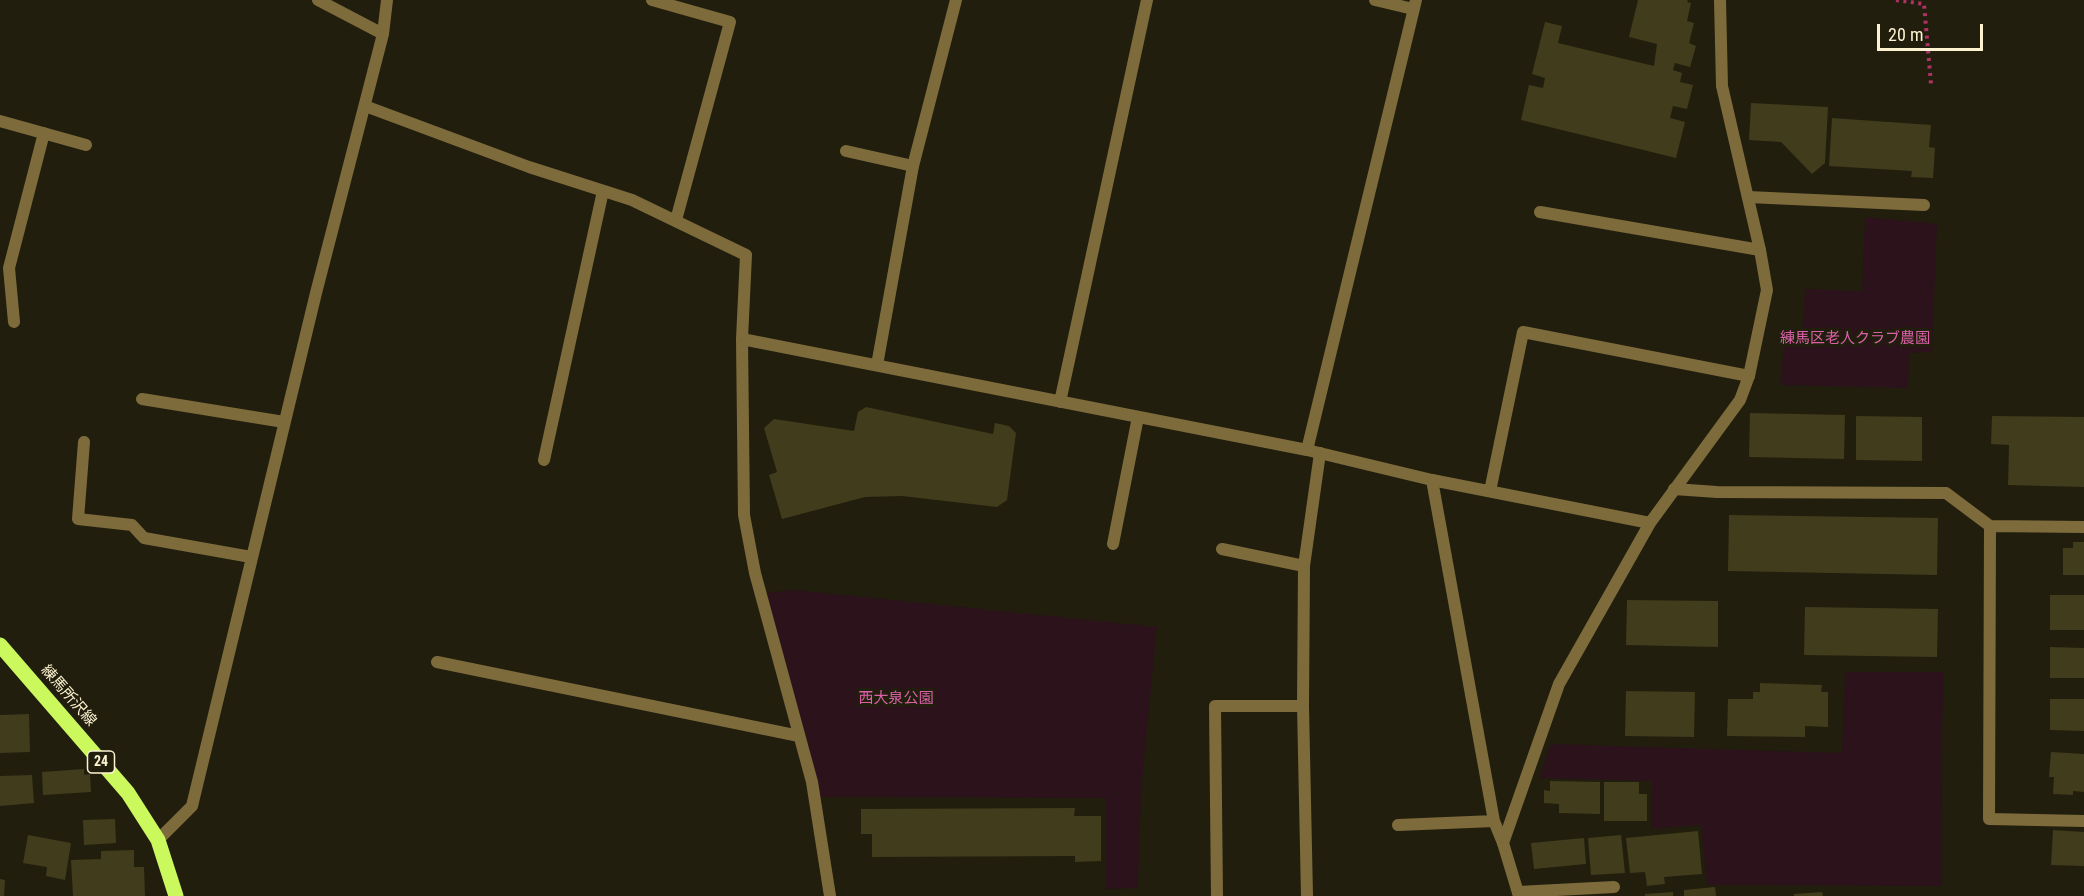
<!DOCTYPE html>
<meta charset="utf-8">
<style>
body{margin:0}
#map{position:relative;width:2084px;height:896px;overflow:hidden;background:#211e0e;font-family:"Roboto Condensed",sans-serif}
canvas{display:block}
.scale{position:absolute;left:1877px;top:24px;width:106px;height:27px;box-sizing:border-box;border:3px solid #fdf3d1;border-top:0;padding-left:8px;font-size:18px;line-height:21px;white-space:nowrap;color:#fdf3d1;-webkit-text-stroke:4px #211e0e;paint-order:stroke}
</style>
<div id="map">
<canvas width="2084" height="896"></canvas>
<div class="scale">20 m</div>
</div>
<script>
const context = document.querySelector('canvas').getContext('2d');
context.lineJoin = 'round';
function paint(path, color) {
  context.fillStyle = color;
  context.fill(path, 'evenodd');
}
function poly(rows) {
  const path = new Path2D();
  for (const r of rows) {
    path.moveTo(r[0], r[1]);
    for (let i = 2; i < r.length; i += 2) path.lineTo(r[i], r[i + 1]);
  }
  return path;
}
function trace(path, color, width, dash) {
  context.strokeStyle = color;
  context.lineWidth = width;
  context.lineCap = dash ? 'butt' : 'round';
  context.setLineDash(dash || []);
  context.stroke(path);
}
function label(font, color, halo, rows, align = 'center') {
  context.font = font + ' "Roboto Condensed","Noto Sans JP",sans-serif';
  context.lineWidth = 6;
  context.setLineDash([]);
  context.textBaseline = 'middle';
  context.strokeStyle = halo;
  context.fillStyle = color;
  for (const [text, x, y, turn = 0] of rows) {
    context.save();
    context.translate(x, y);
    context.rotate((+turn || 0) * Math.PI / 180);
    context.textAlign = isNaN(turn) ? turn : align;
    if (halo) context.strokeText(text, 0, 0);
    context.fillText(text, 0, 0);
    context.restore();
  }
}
paint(poly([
 [1865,217,1937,224,1932,352,1909,353,1908,388,1780,385,1785,336,1802,336,1805,289,1862,291],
 [795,590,1157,627,1141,790,1138,888,1105,889,1105,798,820,797,765,593],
 [1845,672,1943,672,1941,886,1707,885,1701,825,1651,829,1652,781,1539,778,1551,744,1842,753]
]), '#2b121b');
paint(poly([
 [1638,0,1688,0,1687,2,1691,3,1687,21,1694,23,1689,43,1696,46,1690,67,1675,63,1673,70,1682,73,1680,82,1693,85,1687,109,1673,106,1670,118,1685,122,1676,158,1521,120,1529,85,1543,88,1545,78,1532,74,1545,22,1562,26,1558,43,1654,66,1657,44,1629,37],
 [1751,103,1828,107,1825,163,1812,174,1781,142,1749,140],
 [1832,118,1931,125,1929,147,1935,148,1933,178,1911,177,1912,171,1829,166],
 [866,407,993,434,995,423,1009,426,1016,433,1007,500,997,507,902,496,865,497,782,519,769,475,777,472,764,428,774,419,854,431,858,412],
 [1750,413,1845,415,1844,459,1749,457],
 [1856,416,1922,417,1922,461,1856,460],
 [1992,416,2084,417,2084,487,2008,485,2009,445,1991,444],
 [1729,515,1938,518,1937,575,1728,571],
 [2073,542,2084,542,2084,575,2063,575,2063,548,2073,548],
 [2050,595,2084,595,2084,630,2050,630],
 [1627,600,1718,601,1718,647,1626,645],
 [1805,607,1938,609,1937,657,1804,655],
 [2050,647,2084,648,2084,678,2050,678],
 [1760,683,1822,685,1821,692,1828,692,1828,727,1805,726,1805,737,1727,736,1728,699,1753,699,1753,692,1760,692],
 [1626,691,1695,692,1694,737,1625,736],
 [2050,699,2084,699,2084,731,2050,730],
 [29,714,30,752,0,753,0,715],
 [2051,752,2084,754,2084,792,2073,791,2073,795,2053,794,2054,777,2049,777],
 [84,769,84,775,90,774,91,792,43,795,42,772],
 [32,775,34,803,0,806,0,776],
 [1550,781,1600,782,1600,814,1559,813,1559,804,1544,803,1544,790,1550,791],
 [1604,782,1639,782,1639,794,1647,794,1647,821,1604,821],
 [1075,808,1074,816,1101,816,1101,861,1075,862,1075,856,872,857,872,834,861,834,861,809],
 [115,819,116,843,84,845,83,820],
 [2053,830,2084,832,2084,866,2051,865],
 [1698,831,1702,874,1664,877,1665,884,1647,886,1645,872,1630,873,1626,838],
 [28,835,71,843,65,880,46,876,47,867,23,863],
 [1621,835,1625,873,1591,875,1588,838],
 [1584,838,1586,864,1534,869,1531,843],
 [134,850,134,867,144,867,145,896,73,896,71,860,101,859,101,851],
 [0,879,5,880,4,896,0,896],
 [1715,887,1716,896,1684,896,1684,890],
 [1673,892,1673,896,1645,896,1645,894],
 [1822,892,1823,896,1794,896,1794,894]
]), '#413c1b');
trace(poly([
 [1896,0,1924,4,1931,84]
]), '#ae3364', 4, [3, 4.5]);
trace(poly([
 [1375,0,1413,9],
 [0,121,86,145],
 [846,151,913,166],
 [1748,197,1924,205],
 [1540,212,1760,250],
 [14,322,9,268,44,133],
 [142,399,284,422],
 [84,442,78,519,132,525,144,538,251,557],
 [1307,450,1416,0],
 [544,460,603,191],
 [1432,480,1494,821,1503,843],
 [1674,489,1717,492,1946,493,1990,526,2084,527],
 [1490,491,1523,332,1749,376],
 [1990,526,1989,819,2084,821],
 [1113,544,1138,417],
 [1222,549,1304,566],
 [437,662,799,736],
 [1398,825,1494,821],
 [1518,892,1614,887],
 [1217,896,1215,706,1303,706],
 [1307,896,1303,706,1304,566,1320,453]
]), '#7e6b3b', 12);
trace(poly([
 [318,0,383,34],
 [652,0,730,22,676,220],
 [365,106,529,167,632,200,746,255,742,339,744,515,755,573,812,782,830,896],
 [742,339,1307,450,1432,480,1650,523],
 [877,365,913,166,956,0],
 [1060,402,1147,0],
 [158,840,192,806,316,293,383,34,387,0],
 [1519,896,1503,843,1559,684,1650,523,1740,400,1749,376,1767,290,1760,250,1722,86,1720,0]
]), '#7e6b3b', 12);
trace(poly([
 [0,645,128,793,158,840,176,896]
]), '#caf85d', 15);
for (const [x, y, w] of [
 [101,762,27]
]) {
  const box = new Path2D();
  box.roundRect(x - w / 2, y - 11, w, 22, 4.5);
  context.fillStyle = '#211e0e';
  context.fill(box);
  trace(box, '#fdf3d1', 1.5);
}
label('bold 14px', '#fdf3d1', null, [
 ["24",101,762]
]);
label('15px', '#da60a7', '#211e0e', [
 ["練馬区老人クラブ農園",1855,339],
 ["西大泉公園",896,699]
]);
label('15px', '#fdf3d1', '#211e0e', [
 ["練馬所沢線",68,696,49]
]);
</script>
